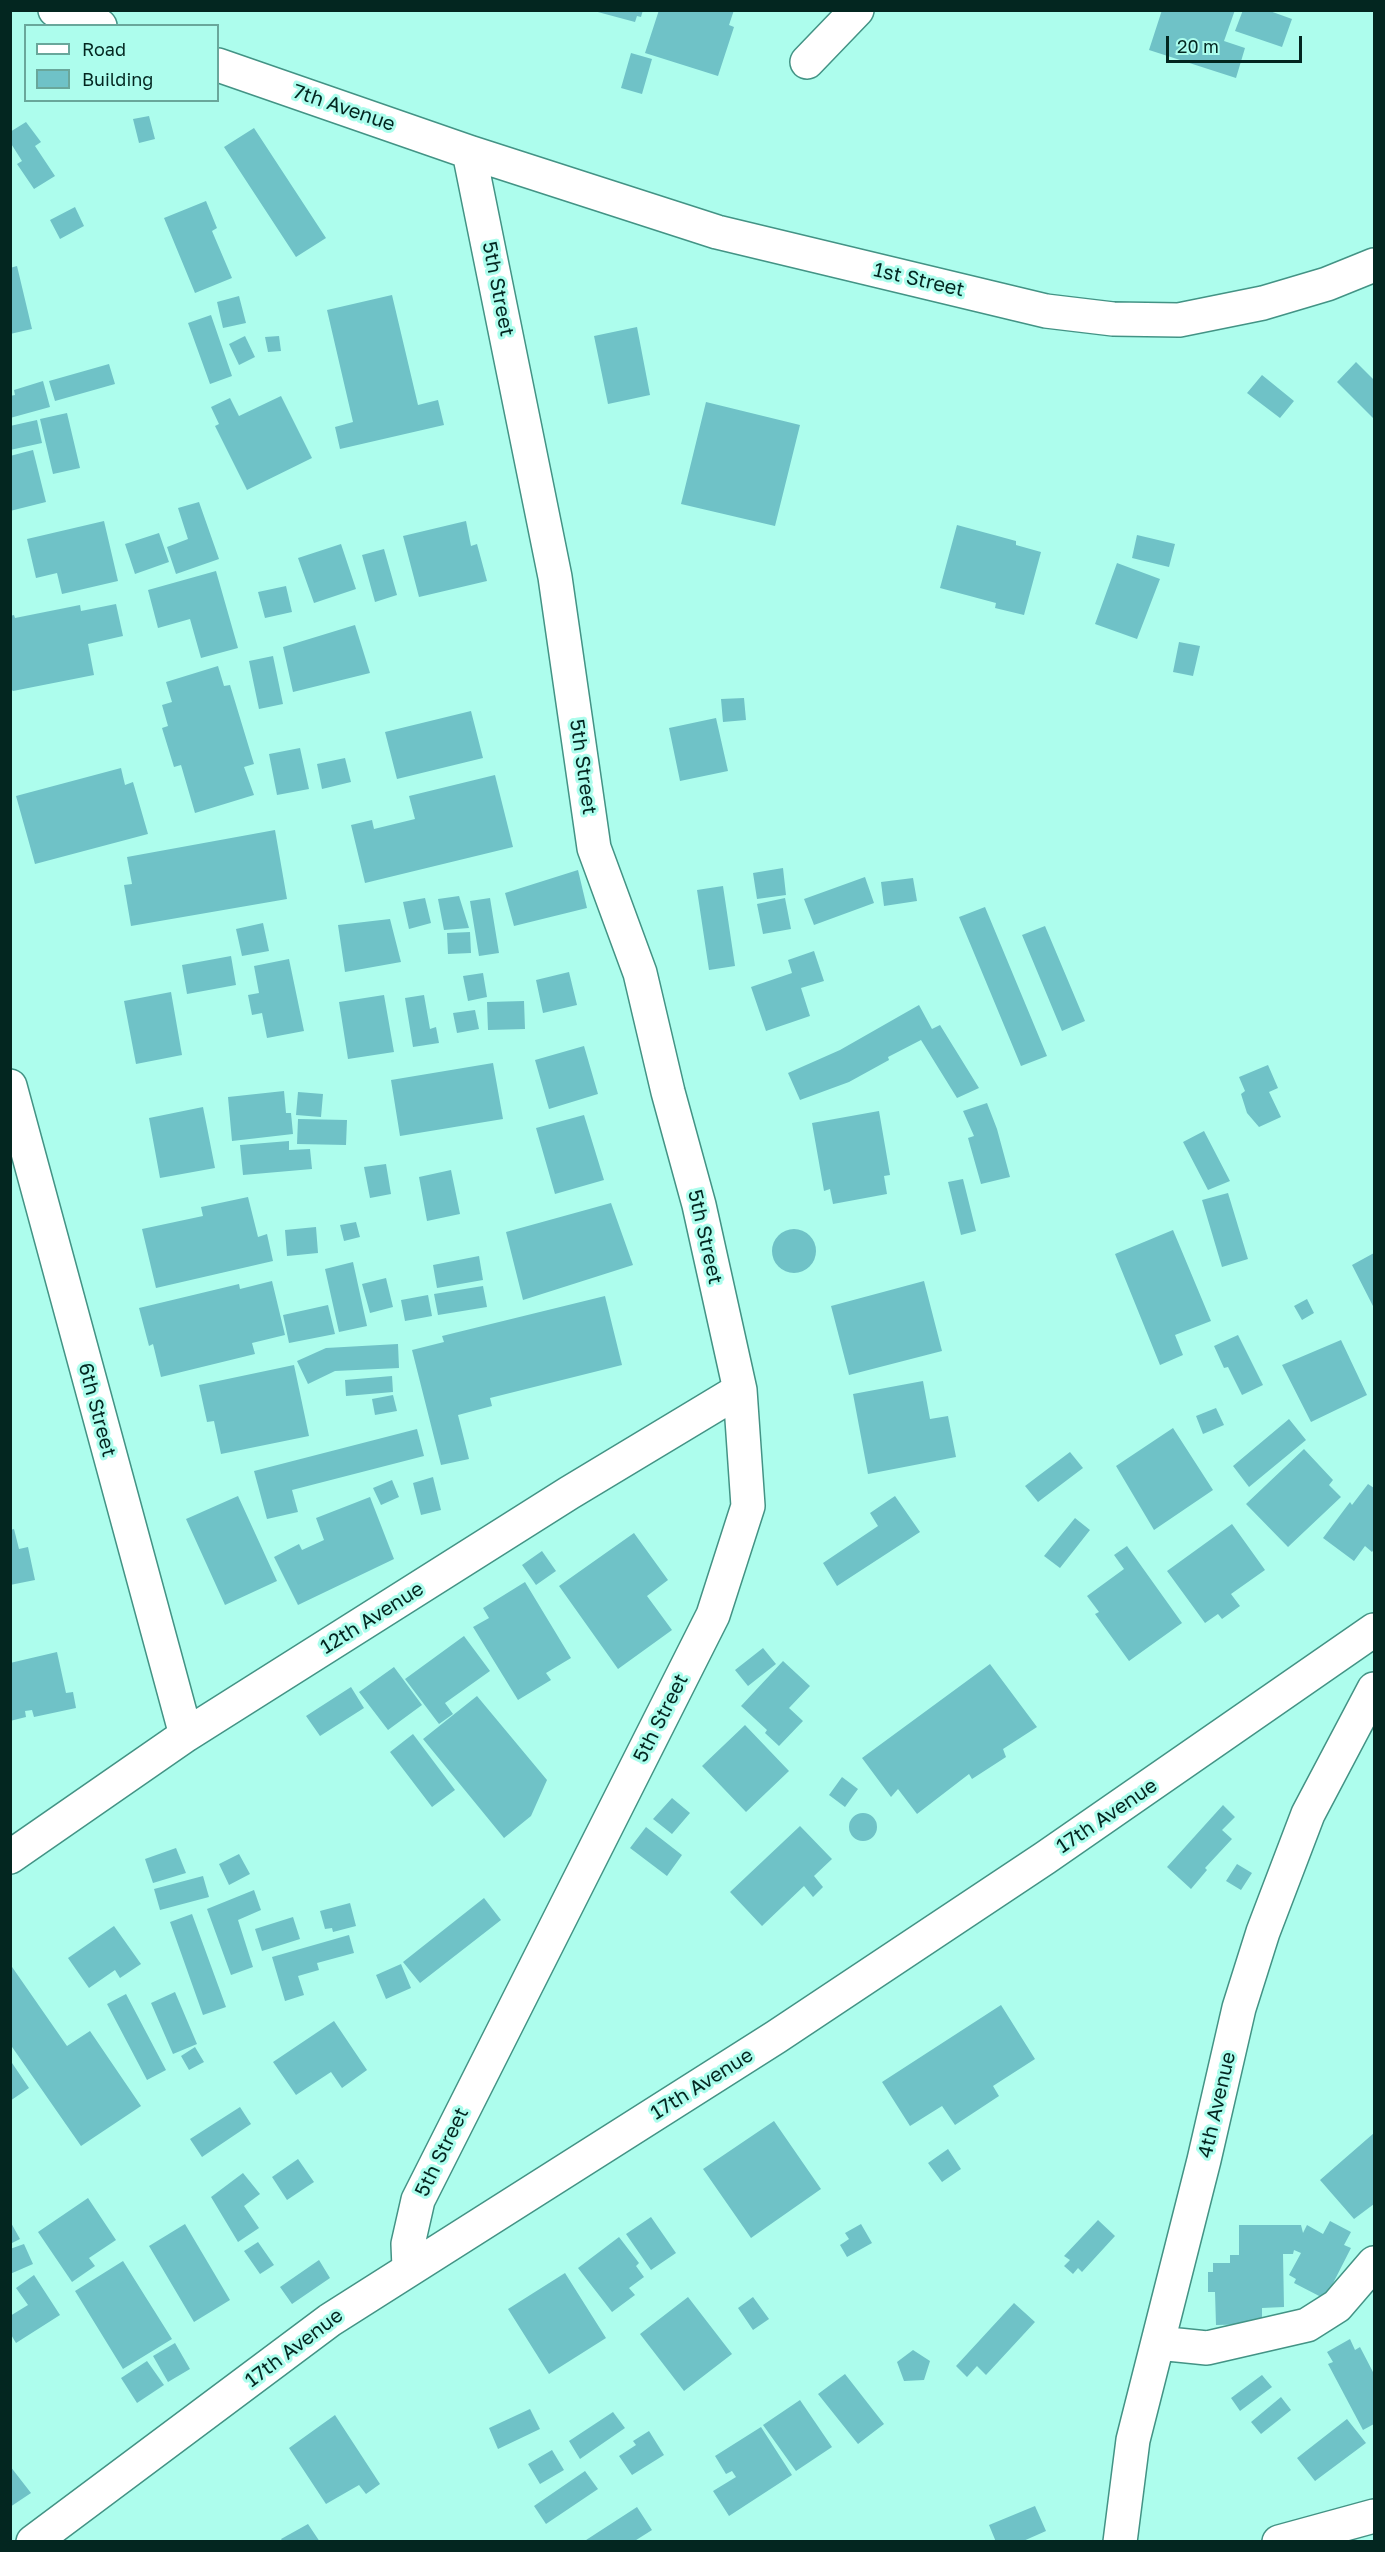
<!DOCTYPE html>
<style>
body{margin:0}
#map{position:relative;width:1385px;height:2552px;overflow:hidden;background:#adfded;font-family:"Golos Text",sans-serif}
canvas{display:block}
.frame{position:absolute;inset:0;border:12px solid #032620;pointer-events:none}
.legend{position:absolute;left:24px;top:24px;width:195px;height:78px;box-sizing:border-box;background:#adfded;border:2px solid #69a79b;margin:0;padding:8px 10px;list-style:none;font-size:18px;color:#032620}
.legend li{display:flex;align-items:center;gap:12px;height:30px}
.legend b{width:30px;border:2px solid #69a79b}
.scale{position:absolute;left:1166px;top:36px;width:136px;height:27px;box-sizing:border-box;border:3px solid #032620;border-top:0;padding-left:8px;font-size:18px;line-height:21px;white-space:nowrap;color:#032620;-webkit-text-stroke:4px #adfded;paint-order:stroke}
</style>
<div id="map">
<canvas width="1385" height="2552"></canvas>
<div class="frame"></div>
<ul class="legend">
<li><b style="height:8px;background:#fff"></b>Road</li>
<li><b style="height:16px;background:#6fc2c7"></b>Building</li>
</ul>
<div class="scale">20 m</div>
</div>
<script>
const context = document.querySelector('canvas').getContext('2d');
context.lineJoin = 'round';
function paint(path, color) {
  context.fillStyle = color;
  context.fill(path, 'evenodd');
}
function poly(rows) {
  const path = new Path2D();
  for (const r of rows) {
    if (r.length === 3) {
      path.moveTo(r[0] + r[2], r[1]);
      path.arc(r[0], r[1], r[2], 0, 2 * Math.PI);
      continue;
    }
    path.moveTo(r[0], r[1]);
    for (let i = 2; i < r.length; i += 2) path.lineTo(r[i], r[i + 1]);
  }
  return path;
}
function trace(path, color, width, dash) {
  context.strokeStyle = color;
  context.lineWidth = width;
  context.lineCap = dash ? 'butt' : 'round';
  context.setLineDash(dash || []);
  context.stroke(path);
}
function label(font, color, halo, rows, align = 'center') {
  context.font = font + ' "Golos Text",sans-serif';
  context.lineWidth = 6;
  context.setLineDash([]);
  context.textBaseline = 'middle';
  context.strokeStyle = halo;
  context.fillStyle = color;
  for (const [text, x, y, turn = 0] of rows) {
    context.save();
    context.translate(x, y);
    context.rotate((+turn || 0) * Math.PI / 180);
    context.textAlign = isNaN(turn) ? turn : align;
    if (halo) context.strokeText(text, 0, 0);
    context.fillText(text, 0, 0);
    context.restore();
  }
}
paint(poly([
 [643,10,641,17,637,16,635,22,594,11],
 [659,10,734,10,729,25,734,27,718,76,645,53],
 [1162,10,1235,10,1224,41,1245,48,1236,78,1149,50],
 [1243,10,1267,10,1292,19,1282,47,1235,31],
 [631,53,652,59,642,94,621,88],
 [149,116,155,139,139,143,133,119],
 [26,122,41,142,35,146,55,176,34,189,17,164,22,161,10,142,10,132],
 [254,128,326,238,296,257,224,147],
 [206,201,217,228,212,231,232,278,195,293,164,218],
 [75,207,84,226,60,239,50,220],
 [17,266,32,329,10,334,10,268],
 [392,295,418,405,438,400,444,425,340,449,335,427,353,422,327,310],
 [239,296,246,323,223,328,217,302],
 [211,315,232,376,210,384,188,323],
 [637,327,650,395,608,404,594,336],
 [245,336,255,357,239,365,229,344],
 [279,336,281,351,268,352,265,337],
 [1356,362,1374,380,1374,419,1337,382],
 [109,364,115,384,55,401,49,381],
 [1262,375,1294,401,1280,418,1247,393],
 [43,381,50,407,10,418,10,396,15,395,14,390],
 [281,396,312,458,247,490,215,426,219,424,211,407,230,398,239,416],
 [706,402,800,425,775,526,681,504],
 [67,413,80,468,53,474,40,419],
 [37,420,42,443,10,450,10,426],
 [33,450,46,502,10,511,10,456],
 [199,502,219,559,176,574,167,547,188,539,178,508],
 [104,521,118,581,62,594,57,573,36,578,27,539],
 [466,521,471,546,477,544,487,581,419,597,403,536],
 [957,525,1016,541,1016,545,1041,552,1024,615,995,608,996,603,940,588],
 [159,533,169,562,135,574,125,544],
 [1137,535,1175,544,1169,567,1132,558],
 [341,544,356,589,314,603,298,558],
 [384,549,397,595,375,602,362,555],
 [1117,563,1160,579,1137,639,1095,624],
 [216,571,238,648,201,658,190,619,158,628,148,590],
 [286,586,292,612,265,618,258,592],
 [116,604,123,636,88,644,94,675,13,691,10,688,10,616,14,615,15,618,80,605,81,611],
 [355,625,370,673,293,692,283,647],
 [1179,642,1200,646,1193,676,1173,672],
 [273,656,283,704,259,709,249,661],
 [218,666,224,686,230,685,254,764,244,767,254,795,195,813,181,765,174,767,162,728,168,726,162,705,172,702,166,682],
 [744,698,746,720,723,722,721,699],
 [471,711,483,758,397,779,385,732],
 [716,718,728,771,680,781,669,728],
 [300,748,309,789,277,795,269,754],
 [345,758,351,782,322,789,317,764],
 [121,768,125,785,133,782,148,834,35,864,16,796],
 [495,775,513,847,365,883,351,825,372,820,374,829,415,819,409,796],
 [275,830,287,899,131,926,124,885,132,884,127,857],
 [783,868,786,895,757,899,753,873],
 [578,870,587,908,514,926,505,893],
 [865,877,874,903,814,925,804,899],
 [913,878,917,901,884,906,881,882],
 [723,886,735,966,709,970,697,890],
 [459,896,469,928,444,930,438,899],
 [425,898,431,923,409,929,403,902],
 [490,898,499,953,479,956,470,901],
 [785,898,791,929,763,934,757,904],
 [985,907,1047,1056,1021,1066,959,917],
 [390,919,401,962,345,972,338,925],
 [263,923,269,951,242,956,236,929],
 [1045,926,1085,1021,1062,1031,1022,935],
 [470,932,471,953,448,954,447,933],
 [814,951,824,981,801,988,810,1016,766,1031,751,987,792,973,788,960],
 [231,956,236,985,187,994,182,965],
 [289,959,304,1031,267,1038,262,1013,252,1015,248,995,259,993,254,966],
 [569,972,577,1005,543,1013,536,980],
 [483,973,487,997,468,1001,463,976],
 [171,992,182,1055,136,1064,124,1001],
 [384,995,394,1052,348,1059,339,1002],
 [424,995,430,1029,436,1027,439,1043,413,1047,405,998],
 [524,1001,525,1029,488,1030,487,1002],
 [919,1005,932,1029,940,1025,979,1088,957,1098,921,1040,888,1057,889,1060,849,1082,800,1100,788,1073,840,1050],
 [475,1010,479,1029,457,1033,453,1013],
 [584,1046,598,1094,549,1109,535,1060],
 [493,1063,503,1119,400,1136,391,1080],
 [1268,1065,1278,1088,1269,1092,1281,1117,1259,1127,1247,1113,1241,1094,1245,1091,1239,1077],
 [284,1091,286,1113,291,1113,293,1134,232,1141,228,1097],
 [298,1092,323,1094,321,1117,296,1115],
 [987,1103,997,1129,1010,1177,981,1184,968,1138,974,1136,963,1111],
 [203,1107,215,1168,160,1178,149,1118],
 [879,1111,890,1175,884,1176,887,1194,833,1204,830,1189,824,1191,812,1123],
 [584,1115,604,1180,555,1194,536,1128],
 [298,1119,347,1120,346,1145,297,1144],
 [1204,1131,1230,1181,1208,1190,1183,1142],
 [289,1141,289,1150,310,1149,312,1169,243,1175,240,1145],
 [386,1164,391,1194,370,1198,364,1167],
 [451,1170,460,1214,427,1221,419,1177],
 [963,1179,976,1231,961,1235,948,1182],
 [1228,1193,1248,1259,1222,1267,1202,1200],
 [248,1197,258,1237,267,1234,273,1261,156,1288,142,1229,203,1216,201,1207],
 [611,1203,633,1265,523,1300,506,1232],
 [356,1222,360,1237,344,1241,340,1225],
 [316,1227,318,1253,287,1256,285,1230],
 [794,1251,22],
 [1173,1230,1211,1321,1175,1335,1183,1355,1160,1365,1115,1254],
 [1374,1253,1374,1308,1352,1265],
 [479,1256,483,1280,437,1288,433,1265],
 [353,1262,367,1326,339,1332,325,1269],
 [386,1278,393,1307,370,1313,362,1284],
 [272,1281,285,1335,252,1343,255,1354,161,1377,153,1344,149,1346,139,1308,239,1284,240,1289],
 [924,1281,942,1351,849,1375,831,1306],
 [483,1286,487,1307,438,1315,434,1294],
 [428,1295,432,1316,405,1321,401,1300],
 [605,1296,622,1365,490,1398,492,1406,458,1415,469,1459,441,1465,412,1350,444,1342,442,1336],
 [1307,1299,1314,1313,1302,1320,1294,1306],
 [328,1305,335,1334,289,1343,283,1315],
 [1238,1335,1263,1385,1242,1395,1228,1367,1224,1368,1214,1346],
 [1341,1340,1367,1395,1311,1422,1282,1365],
 [398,1344,399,1368,335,1371,308,1384,297,1361,326,1348],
 [294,1365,309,1436,221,1454,214,1421,207,1422,199,1385],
 [392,1376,393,1392,346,1396,345,1380],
 [923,1381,930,1419,948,1416,956,1457,868,1474,853,1394],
 [393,1395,397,1411,375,1415,372,1399],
 [1216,1408,1224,1425,1203,1434,1196,1416],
 [1289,1419,1306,1440,1249,1487,1233,1466],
 [1173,1428,1213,1490,1154,1530,1116,1466],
 [417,1429,424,1456,292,1490,298,1512,267,1519,254,1471],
 [1304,1449,1333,1480,1329,1485,1341,1497,1288,1547,1246,1504],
 [1070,1452,1083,1468,1038,1502,1025,1486],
 [433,1477,441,1510,421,1515,413,1483],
 [392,1480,399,1497,381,1505,373,1488],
 [1368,1484,1374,1488,1374,1549,1372,1552,1365,1546,1354,1561,1323,1538,1350,1502,1352,1505],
 [238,1496,277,1581,225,1605,186,1519],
 [895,1496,920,1532,837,1586,823,1563,878,1526,870,1513],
 [370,1497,394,1559,298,1605,274,1557,299,1544,302,1550,324,1540,316,1518],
 [1075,1518,1090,1530,1060,1568,1044,1556],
 [1232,1524,1265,1570,1231,1594,1240,1606,1222,1619,1218,1614,1205,1623,1167,1571],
 [14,1529,19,1549,28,1547,35,1580,10,1585,10,1530],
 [634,1533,668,1580,647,1596,672,1630,618,1669,559,1586],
 [1127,1546,1182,1623,1129,1661,1095,1614,1099,1612,1087,1596,1124,1569,1114,1555],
 [542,1551,556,1571,536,1585,522,1565],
 [525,1582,571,1658,546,1673,551,1680,518,1700,473,1627,489,1618,483,1608],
 [464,1636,490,1671,445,1703,453,1714,439,1724,405,1679],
 [763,1648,776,1664,748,1686,735,1670],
 [57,1652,66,1693,73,1692,76,1708,34,1717,32,1710,25,1711,26,1717,10,1721,10,1663],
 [783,1661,810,1686,789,1708,803,1721,779,1746,765,1733,767,1730,741,1706],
 [990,1664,1037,1727,1003,1749,1006,1757,972,1779,969,1774,917,1814,898,1789,891,1797,862,1758],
 [394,1667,422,1705,388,1730,359,1692],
 [351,1687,364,1708,320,1736,306,1716],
 [477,1696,547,1780,531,1816,504,1838,423,1739],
 [745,1725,789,1771,746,1812,702,1766],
 [413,1734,455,1790,432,1807,390,1752],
 [842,1777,858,1789,845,1807,829,1795],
 [672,1798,690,1813,672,1834,653,1819],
 [1223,1805,1235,1817,1222,1830,1232,1839,1205,1868,1207,1870,1191,1889,1167,1867],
 [863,1827,14],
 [800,1826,832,1859,814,1876,823,1887,813,1897,804,1886,762,1926,730,1892],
 [646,1827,682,1855,667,1876,630,1848],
 [176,1848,186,1873,153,1883,145,1859],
 [239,1854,250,1874,229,1885,219,1864],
 [1237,1864,1252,1873,1241,1890,1226,1881],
 [203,1876,209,1897,160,1910,154,1889],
 [254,1890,261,1910,238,1920,253,1967,231,1975,207,1909],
 [484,1898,501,1920,420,1983,403,1962],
 [350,1903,356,1926,333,1932,332,1928,325,1929,320,1911],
 [192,1914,226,2007,203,2015,170,1922],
 [293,1917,300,1939,262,1951,255,1929],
 [114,1926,141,1964,120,1978,115,1970,89,1988,68,1958],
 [349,1935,354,1953,317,1963,319,1970,298,1976,304,1995,285,2001,272,1957],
 [10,1964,67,2046,90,2031,141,2106,81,2146,10,2044],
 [401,1964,411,1988,386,1999,376,1975],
 [175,1992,197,2044,173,2054,151,2003],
 [126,1994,166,2070,147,2080,107,2004],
 [1001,2005,1035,2059,993,2086,999,2096,955,2125,942,2106,910,2126,882,2082],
 [334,2021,367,2070,342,2088,331,2072,296,2095,273,2062],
 [195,2047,204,2062,189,2070,181,2056],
 [10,2060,29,2088,10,2101],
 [240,2107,251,2124,202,2157,190,2139],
 [774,2121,821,2189,751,2238,703,2169],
 [1374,2133,1374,2204,1354,2219,1320,2180],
 [948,2149,961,2169,942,2182,928,2163],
 [298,2159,314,2182,287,2200,272,2177],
 [243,2173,260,2194,244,2206,259,2228,238,2242,211,2197],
 [88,2198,116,2240,89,2258,95,2266,72,2282,38,2232],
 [651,2217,676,2253,651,2270,626,2234],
 [1098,2220,1115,2236,1082,2272,1078,2268,1073,2274,1064,2266,1070,2260,1064,2256],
 [10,2221,20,2239,10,2244],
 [1330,2221,1351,2232,1344,2245,1351,2248,1325,2299,1294,2283,1296,2279,1289,2275,1301,2253,1294,2250,1293,2254,1283,2254,1284,2307,1262,2308,1262,2324,1216,2325,1215,2292,1208,2292,1208,2272,1213,2272,1213,2263,1230,2263,1230,2255,1239,2255,1239,2225,1301,2225,1303,2233,1307,2225,1323,2234],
 [185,2224,230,2300,194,2322,149,2246],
 [861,2224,872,2243,847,2257,840,2245,849,2239,845,2233],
 [619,2237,639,2263,636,2266,644,2277,629,2288,635,2295,612,2312,578,2268],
 [258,2242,274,2265,260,2274,244,2251],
 [24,2244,33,2264,10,2274,10,2249],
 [319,2260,330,2278,292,2304,280,2287],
 [123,2261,172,2339,123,2369,75,2291],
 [565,2273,606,2338,549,2374,508,2309],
 [34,2275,60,2315,16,2343,10,2333,10,2316,28,2305,16,2288],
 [688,2297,732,2354,684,2391,640,2334],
 [753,2297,769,2319,753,2330,738,2308],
 [1014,2303,1035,2322,986,2375,977,2366,967,2377,956,2366],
 [1350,2339,1355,2350,1360,2347,1374,2374,1374,2424,1363,2430,1328,2364,1333,2362,1327,2352],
 [175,2343,190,2369,168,2382,153,2356],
 [913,2350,930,2361,924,2380,904,2381,897,2362],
 [147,2361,164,2385,137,2403,121,2378],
 [845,2374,884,2424,858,2444,818,2394],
 [1262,2375,1272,2387,1240,2411,1231,2398],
 [1281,2397,1291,2410,1261,2434,1251,2422],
 [800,2400,832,2447,796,2471,763,2425],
 [530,2409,540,2429,498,2449,489,2428],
 [613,2412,625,2428,580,2459,569,2441],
 [335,2415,380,2484,366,2494,359,2485,326,2504,289,2448],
 [1347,2419,1366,2443,1315,2481,1297,2458],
 [761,2427,792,2475,729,2516,713,2491,736,2477,732,2471,726,2474,715,2456],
 [649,2431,664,2455,632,2475,619,2456,636,2445,633,2441],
 [552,2450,564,2470,540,2484,528,2464],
 [10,2466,31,2493,10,2507],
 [585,2471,598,2489,546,2524,534,2506],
 [1035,2506,1046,2531,1021,2542,996,2542,989,2525],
 [637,2507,652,2530,633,2542,583,2542],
 [308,2524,320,2542,283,2542,281,2539]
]), '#6fc2c7');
const minor = poly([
 [55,10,100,26],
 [807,62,857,10],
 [218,65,469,152,717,232,1046,311,1113,319,1179,320,1263,303,1327,284,1374,265],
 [10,1086,186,1735],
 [10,1857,186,1735,569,1493,740,1390],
 [409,2268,408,2244,418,2200,713,1615,748,1506,740,1390,699,1205,668,1092,640,973,594,848,555,577,469,152],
 [1158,2343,1207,2348,1307,2325,1337,2306,1374,2263],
 [33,2542,330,2320,776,2037,1045,1858,1374,1630],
 [1120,2542,1133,2440,1204,2160,1239,2008,1263,1932,1308,1814,1374,1689],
 [1279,2542,1374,2516]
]);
trace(minor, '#439385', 36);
trace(minor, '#fff', 33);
label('20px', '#032620', '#adfded', [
 ["7th Avenue",344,108,19],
 ["1st Street",919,280,13],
 ["5th Street",498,289,79],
 ["5th Street",583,767,82],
 ["5th Street",705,1237,77],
 ["6th Street",97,1410,75],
 ["12th Avenue",372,1618,-32],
 ["5th Street",661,1718,-63],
 ["17th Avenue",1107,1816,-34],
 ["17th Avenue",702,2084,-32],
 ["4th Avenue",1217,2105,-77],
 ["5th Street",442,2152,-64],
 ["17th Avenue",294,2348,-37]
]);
</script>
